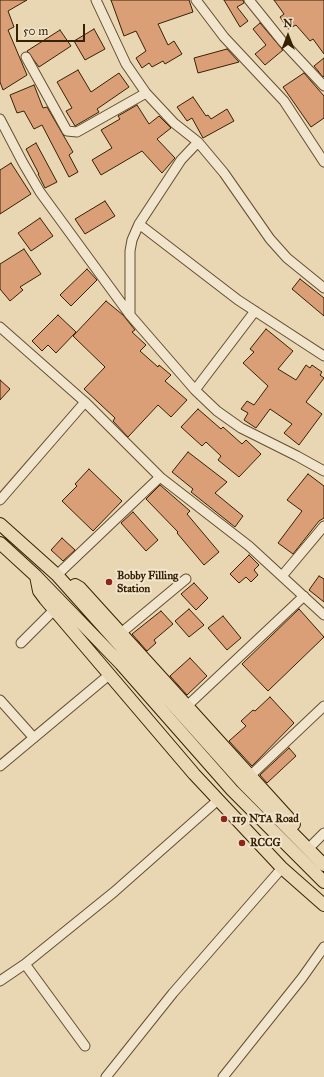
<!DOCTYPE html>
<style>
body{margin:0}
#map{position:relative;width:324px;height:1077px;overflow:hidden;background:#e9d7b4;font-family:"IM FELL Great Primer",serif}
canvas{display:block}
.north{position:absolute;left:268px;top:16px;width:40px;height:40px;-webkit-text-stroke:3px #f1e5ce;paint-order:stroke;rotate:0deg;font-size:11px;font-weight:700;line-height:16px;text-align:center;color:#372103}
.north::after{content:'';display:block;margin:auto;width:14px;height:18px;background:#372103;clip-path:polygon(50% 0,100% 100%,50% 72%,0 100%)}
.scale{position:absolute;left:16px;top:24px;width:69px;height:18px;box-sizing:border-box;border:2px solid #372103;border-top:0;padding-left:5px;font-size:12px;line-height:14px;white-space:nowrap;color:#372103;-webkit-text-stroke:3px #f1e5ce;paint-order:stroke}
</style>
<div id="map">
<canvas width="324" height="1077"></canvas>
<div class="north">N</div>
<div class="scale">50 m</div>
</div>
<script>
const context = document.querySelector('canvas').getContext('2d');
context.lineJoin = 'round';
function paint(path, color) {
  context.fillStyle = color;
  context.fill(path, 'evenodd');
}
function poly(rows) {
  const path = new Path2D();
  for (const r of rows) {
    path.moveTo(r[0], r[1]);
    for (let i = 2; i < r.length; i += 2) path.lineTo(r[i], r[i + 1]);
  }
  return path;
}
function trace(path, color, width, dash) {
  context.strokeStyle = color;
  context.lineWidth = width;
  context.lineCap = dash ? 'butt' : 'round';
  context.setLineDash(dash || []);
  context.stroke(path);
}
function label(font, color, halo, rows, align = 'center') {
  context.font = font + ' "IM FELL Great Primer",serif';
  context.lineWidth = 4;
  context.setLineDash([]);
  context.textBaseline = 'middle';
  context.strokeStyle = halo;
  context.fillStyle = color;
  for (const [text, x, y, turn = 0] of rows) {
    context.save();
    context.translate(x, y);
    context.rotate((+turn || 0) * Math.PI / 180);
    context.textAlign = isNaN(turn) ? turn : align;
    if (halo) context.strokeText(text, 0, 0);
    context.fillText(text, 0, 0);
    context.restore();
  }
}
const building = poly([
 [0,0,27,0,8,11,14,27,8,30,27,75,3,90,0,82,0,0],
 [111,0,189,0,193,12,158,24,168,45,174,41,182,54,165,64,163,61,152,67,149,63,142,68,136,58,146,51,136,31,124,36,111,0],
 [224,0,243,0,244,3,237,7,248,21,240,27,224,0],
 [274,0,324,0,324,54,313,39,310,41,296,25,288,29,280,17,284,14,274,0],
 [260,23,283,50,265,65,255,54,266,45,253,29,260,23],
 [94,29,105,49,85,60,74,41,94,29],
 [60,30,71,46,39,67,27,51,60,30],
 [227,49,239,62,198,73,194,58,227,49],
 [324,58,324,76,323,77,314,66,324,58],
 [78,70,91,92,119,73,129,87,97,109,99,112,75,126,66,111,72,108,57,82,78,70],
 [304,73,324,96,324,118,311,127,283,87,304,73],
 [34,85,43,108,47,107,73,152,69,155,78,172,69,177,42,125,34,129,24,111,17,113,10,95,34,85],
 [193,97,206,116,208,115,211,119,227,109,234,121,203,138,192,118,187,121,177,107,193,97],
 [137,105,149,124,159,116,171,128,157,139,175,158,162,173,142,151,101,175,92,160,112,148,101,130,120,119,118,116,137,105],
 [36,143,57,182,45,188,38,174,39,174,26,149,36,143],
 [11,163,31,194,0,214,0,170,11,163],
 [105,201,115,216,85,234,75,219,105,201],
 [40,218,53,236,31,251,18,233,40,218],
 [24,249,41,274,20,287,23,290,10,301,0,289,0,264,24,249],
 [87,269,97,280,71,306,60,295,87,269],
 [300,279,324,298,324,316,292,289,300,279],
 [106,301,123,315,135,330,132,332,146,345,140,351,158,367,159,365,171,375,165,381,187,400,171,417,158,405,128,437,113,421,115,418,84,389,105,367,73,336,106,301],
 [58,315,76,332,56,353,48,345,42,351,32,341,58,315],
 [266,329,293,351,278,369,296,380,306,365,310,368,312,365,322,372,320,375,324,378,306,402,322,414,299,445,284,433,292,424,270,409,256,428,244,420,248,413,241,409,247,401,254,405,268,386,243,363,254,352,250,349,266,329],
 [0,380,10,389,0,400,0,380],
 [198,409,221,429,223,427,242,444,246,440,261,454,239,477,218,460,221,456,206,442,202,446,181,427,198,409],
 [188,452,227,482,215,493,243,516,235,527,191,492,193,489,172,472,188,452],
 [89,469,122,501,93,531,62,501,77,486,75,484,89,469],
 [308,474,324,486,324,518,319,521,293,554,278,543,302,511,287,500,308,474],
 [160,485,190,511,187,514,219,552,204,565,177,533,178,532,146,499,160,485],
 [133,512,158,540,146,551,121,523,133,512],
 [62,538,75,550,63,561,51,550,62,538],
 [249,555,259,565,254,570,258,575,251,582,246,577,239,583,230,574,249,555],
 [319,576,324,579,324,602,309,590,319,576],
 [194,583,208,598,196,610,181,594,194,583],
 [189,609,204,625,189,637,175,621,189,609],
 [299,609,324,637,268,691,242,664,299,609],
 [161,611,173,624,154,640,156,643,147,651,132,634,161,611],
 [223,616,241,638,227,650,208,628,223,616],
 [190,658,207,676,187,695,170,676,190,658],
 [270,697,294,723,252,766,229,741,246,726,241,721,253,710,255,711,270,697],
 [289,748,296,756,267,783,260,775,289,748]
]);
paint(building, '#db9f78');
trace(building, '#372103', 1);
const minor = poly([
 [96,0,126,64,146,93,174,123,198,142,224,173,270,239,287,258,324,288],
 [196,0,224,37,284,101,324,162],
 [249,0,282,41,324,86],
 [26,57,67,131,77,132,146,93],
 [0,119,23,163,40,192,130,315,195,390,217,411,241,428,297,456,324,471],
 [139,224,238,300,324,356],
 [130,315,130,251,132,240,139,224,181,160,198,142],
 [0,327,85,402,160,477,249,546,324,615],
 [195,390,255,311],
 [0,500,85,402],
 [57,575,160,477],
 [282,576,324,526],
 [121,633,186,579],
 [21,643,54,610],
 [0,700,34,738],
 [187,706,304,596],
 [0,766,109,675],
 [250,776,324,706],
 [313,844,324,833],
 [25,964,85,1046],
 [0,981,25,964,114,892,218,800],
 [106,1077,173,993,282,868],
 [223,1077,302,978,324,947]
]);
const major = poly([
 [0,524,57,575,243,783,324,865],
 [0,543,36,576,121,664,232,790,324,882],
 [36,576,39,591,45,599,194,774,282,868,324,905],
 [75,585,80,588,294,824]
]);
trace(minor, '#644e2f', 11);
trace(major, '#372103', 14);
trace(minor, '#f1e5ce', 9);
trace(major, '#e9d7b4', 12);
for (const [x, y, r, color] of [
 [109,582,4,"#8f2418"],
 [224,819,4,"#8f2418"],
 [242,843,4,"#8f2418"]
]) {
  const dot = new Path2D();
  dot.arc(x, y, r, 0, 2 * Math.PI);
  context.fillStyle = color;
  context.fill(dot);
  trace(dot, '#f1e5ce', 1.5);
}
label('bold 11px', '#372103', '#f1e5ce', [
 ["Bobby Filling",117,576],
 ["Station",117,589],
 ["119 NTA Road",232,819],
 ["RCCG",250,843]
], 'left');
</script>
